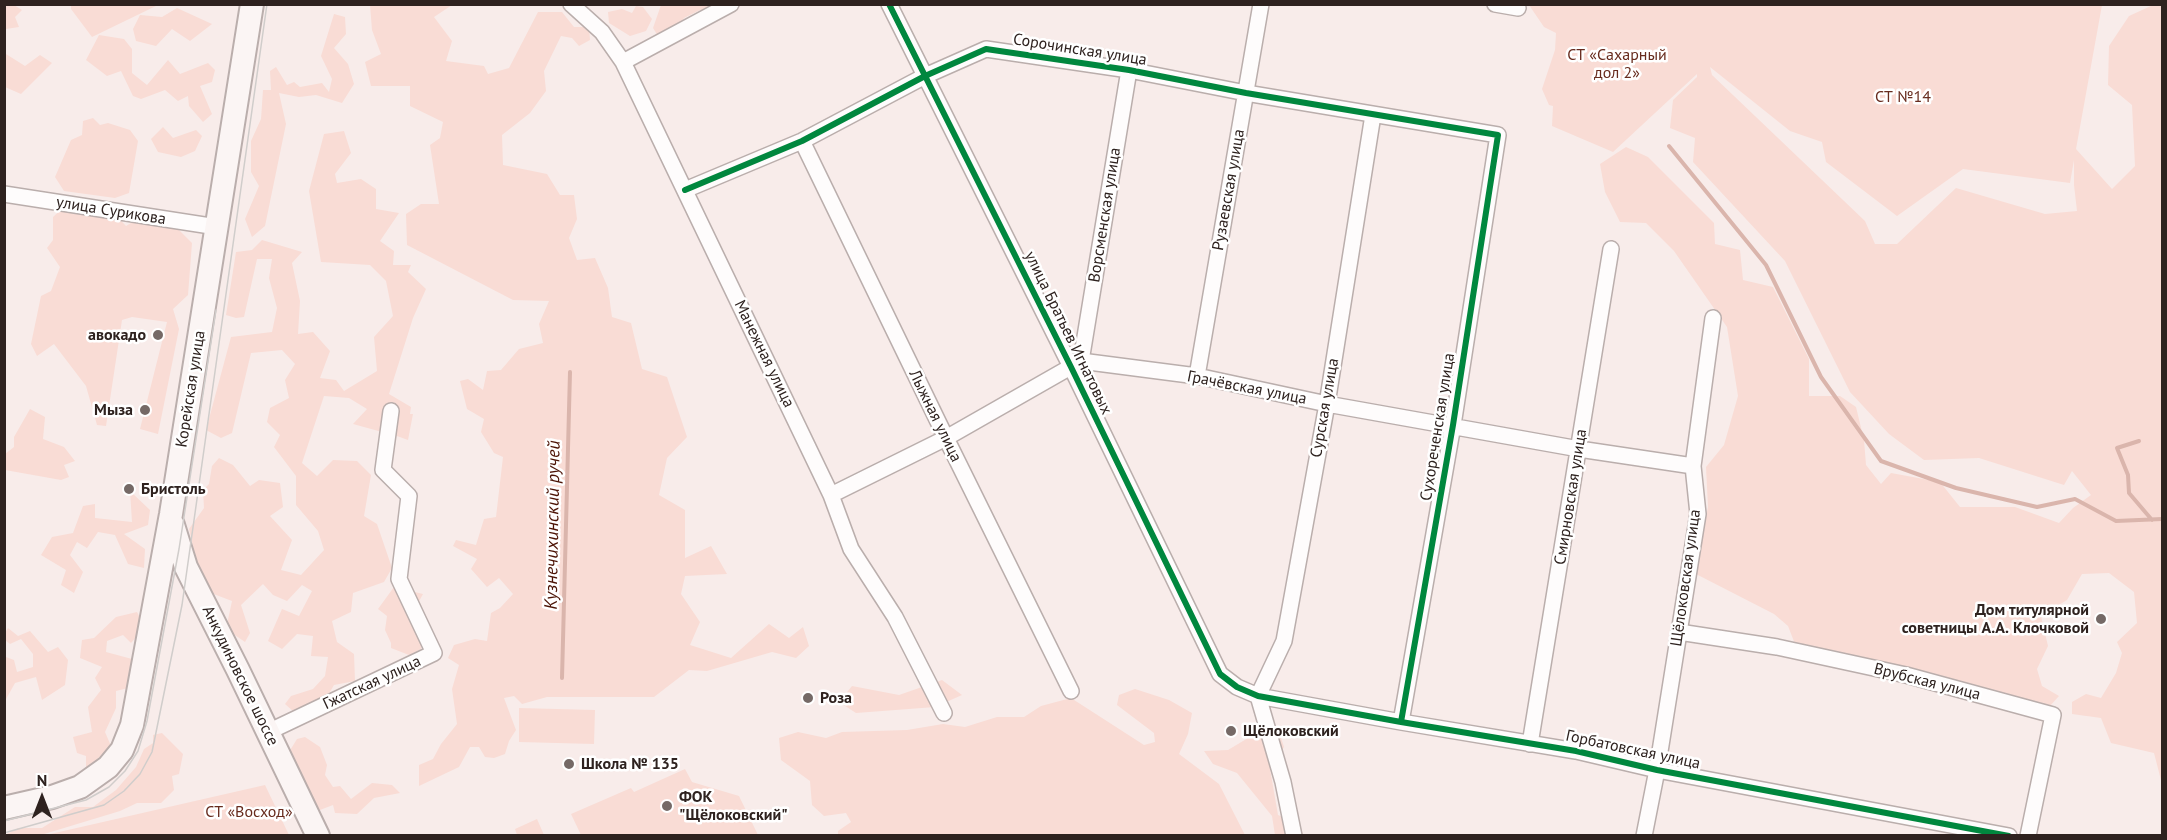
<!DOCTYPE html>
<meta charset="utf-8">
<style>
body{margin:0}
#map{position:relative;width:2167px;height:840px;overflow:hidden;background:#f8ecea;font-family:"PT Sans",sans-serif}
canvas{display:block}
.frame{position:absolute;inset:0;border:6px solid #2e221f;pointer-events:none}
.north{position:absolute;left:12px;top:768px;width:60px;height:60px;-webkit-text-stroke:4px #fff;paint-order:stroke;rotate:0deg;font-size:16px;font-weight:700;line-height:24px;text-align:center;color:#2e221f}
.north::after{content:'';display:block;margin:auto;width:21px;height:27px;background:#2e221f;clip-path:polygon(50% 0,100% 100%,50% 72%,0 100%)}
</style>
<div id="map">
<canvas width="2167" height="840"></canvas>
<div class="frame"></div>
<div class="north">N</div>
</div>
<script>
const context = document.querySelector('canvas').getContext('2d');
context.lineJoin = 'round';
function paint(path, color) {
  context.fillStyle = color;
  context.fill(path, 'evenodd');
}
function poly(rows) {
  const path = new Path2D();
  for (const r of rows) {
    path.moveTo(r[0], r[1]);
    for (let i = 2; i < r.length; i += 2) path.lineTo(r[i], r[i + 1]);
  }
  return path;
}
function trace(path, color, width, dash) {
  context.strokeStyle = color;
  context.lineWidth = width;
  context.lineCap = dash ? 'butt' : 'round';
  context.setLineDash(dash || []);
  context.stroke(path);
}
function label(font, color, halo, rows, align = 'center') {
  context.font = font + ' "PT Sans",sans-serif';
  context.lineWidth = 5;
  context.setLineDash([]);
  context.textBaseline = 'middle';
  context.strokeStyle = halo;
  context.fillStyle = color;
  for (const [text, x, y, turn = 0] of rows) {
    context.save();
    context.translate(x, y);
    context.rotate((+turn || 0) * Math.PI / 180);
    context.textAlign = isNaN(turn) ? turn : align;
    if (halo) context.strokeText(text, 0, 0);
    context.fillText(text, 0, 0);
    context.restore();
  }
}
paint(poly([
 [423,4,452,5,434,17,452,41,446,61,484,66,488,74,509,68,538,12,562,12,574,27,589,27,590,40,579,46,572,38,561,36,544,71,546,91,530,113,502,135,503,165,547,174,560,195,574,195,577,219,569,238,577,260,595,258,608,288,612,317,631,323,642,369,667,377,687,437,667,458,659,495,685,510,685,558,711,546,727,574,685,576,681,594,700,622,690,645,731,658,769,624,789,638,803,627,809,646,796,658,772,652,707,671,689,670,654,697,547,697,522,704,514,696,504,698,516,730,509,741,505,754,494,758,485,757,479,747,470,747,459,767,419,786,419,765,433,759,441,744,457,724,452,689,459,665,448,658,454,645,475,639,487,641,491,613,500,608,513,594,499,578,487,587,471,569,477,559,453,546,456,540,476,545,484,519,496,517,503,457,494,453,481,432,484,419,467,409,460,381,468,379,483,390,487,371,501,370,519,349,543,343,539,324,549,301,513,300,407,245,406,214,421,204,439,204,430,145,440,138,443,122,410,106,410,86,371,86,365,62,381,54,372,30,370,5],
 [14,5,22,10,15,17,19,27,6,29,5,6],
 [71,5,71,4,158,5,92,37,71,9],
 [661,5,721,5,708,11,700,10,684,18,679,26,658,36,653,28],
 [1529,5,2102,5,2076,149,2112,189,2135,166,2132,105,2108,85,2109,46,2129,16,2153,5,2162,5,2162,784,2154,753,2111,743,2101,718,2072,714,2072,702,2086,694,2101,698,2116,673,2122,653,2117,642,2137,623,2134,592,2109,573,2082,574,2067,600,2041,616,2048,646,2037,669,2042,686,2059,696,2049,707,1903,666,1795,644,1788,626,1774,614,1694,573,1708,507,1706,467,1724,445,1738,396,1727,327,1674,251,1646,223,1620,222,1605,192,1600,164,1626,147,1648,157,1714,223,1715,244,1740,250,1743,280,1773,287,1809,359,1809,396,1840,396,1856,407,1864,440,1866,465,1881,484,1891,473,1940,482,1960,507,2015,507,2059,523,2073,508,2091,495,2072,471,2064,485,1979,458,1924,460,1889,434,1850,392,1785,261,1693,162,1695,138,1670,128,1673,100,1697,77,1697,74,1613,152,1552,126,1553,106,1549,105,1542,89,1555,50,1556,33,1544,27],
 [1710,67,1790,131,1822,142,1826,162,1897,216,1963,169,2070,183,2074,160,2074,185,2077,211,2045,214,1956,188,1897,244,1875,244,1865,221,1712,75],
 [636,6,643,7,652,19,646,31,630,36,609,23,608,12,622,9,632,13],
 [177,8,212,24,190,41,172,29,156,46,136,41,133,29,140,15,162,17],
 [334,14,345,17,346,34,334,48,348,64,354,84,342,103,316,95,299,97,279,93,286,124,265,226,252,237,245,219,259,186,251,172,251,141,261,119,263,90,271,90,270,71,276,67,287,85,294,82,300,87,322,83,329,92,332,79,321,56],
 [99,35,124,39,132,49,132,73,147,85,168,60,180,74,208,63,215,70,212,82,200,86,212,114,203,122,189,106,188,96,178,101,165,90,141,99,133,96,121,71,107,76,86,60],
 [6,54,25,66,40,55,52,63,21,94,5,87],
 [93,118,100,125,108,123,130,130,138,141,129,193,115,198,64,191,55,177,71,140,82,135,83,121],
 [163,127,173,138,196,130,202,136,195,151,181,157,158,152,151,139],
 [344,131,351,153,335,174,337,183,361,179,376,189,376,209,399,213,380,241,394,251,393,265,411,265,408,272,426,289,413,318,389,394,411,407,410,414,413,414,408,440,397,436,393,439,393,435,353,424,367,409,349,398,324,396,302,463,317,476,333,460,357,461,371,475,364,516,377,524,392,568,384,582,353,593,351,612,332,621,337,642,354,654,355,681,334,685,324,702,294,712,285,704,291,696,313,689,325,676,328,657,311,656,313,636,297,634,282,649,268,641,282,609,299,616,312,591,302,585,287,601,273,595,263,584,241,605,250,633,245,642,226,629,232,601,203,590,189,529,204,508,203,490,209,484,212,466,219,458,233,465,250,486,259,480,280,483,283,507,270,516,292,540,281,570,301,575,324,550,318,531,296,505,296,476,274,447,280,435,267,422,270,408,289,398,285,380,295,364,282,350,251,353,232,433,221,438,206,430,231,337,272,332,277,308,269,278,272,259,257,259,244,317,236,318,226,315,236,252,252,250,262,240,302,252,292,263,300,301,298,334,313,332,330,351,320,378,336,380,344,391,377,371,374,337,393,316,386,281,370,265,321,262,309,191,324,134],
 [67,204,106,205,126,226,146,214,165,216,192,243,188,295,173,309,179,329,158,434,140,429,167,322,132,317,122,320,106,426,97,425,86,386,54,344,37,356,31,344,41,296,51,291,60,267,47,248,53,240,53,217],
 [30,409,45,417,43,439,64,447,75,461,64,465,69,477,61,480,5,470,5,454,14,447,14,437],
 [130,491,150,510,148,525,124,534,145,549,144,568,128,564,115,535,98,532,87,548,77,542,70,555,83,572,74,593,61,585,66,570,41,555,52,537,73,533,83,506,95,504,95,518,132,522],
 [394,587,423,594,416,607,426,625,421,649,409,655,391,648,391,643,385,630,387,616,378,609],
 [137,612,145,627,131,643,123,635,107,641,106,652,132,659,135,677,128,688,116,691,116,708,105,732,111,746,86,770,86,756,77,753,73,737,92,732,88,707,101,690,95,678,102,667,80,658,82,640,94,638,116,617],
 [8,628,18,636,30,631,48,652,58,647,68,660,65,685,42,700,36,677,15,683,5,701,6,657,14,660,17,672,33,667,33,654,21,639,10,644,5,640,5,633],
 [942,680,962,695,935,707,856,713,839,702,852,686,899,695],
 [1135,689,1169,700,1192,713,1188,734,1179,754,1219,784,1245,835,838,835,838,831,851,822,846,813,824,816,812,805,810,781,781,760,779,738,798,732,826,738,842,732,907,730,943,724,965,727,997,717,1024,717,1041,706,1071,698,1144,745,1155,742,1154,733,1117,705,1119,695],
 [519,708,595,710,594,744,519,742],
 [162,733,183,754,179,774,172,776,174,790,161,803,137,803,120,811,41,835,5,835,18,828,42,828,75,807,93,807,116,790,136,767,144,749,153,743,153,735],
 [1280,735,1284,747,1270,769,1278,815,1300,824,1303,835,1275,835,1272,816,1237,773,1213,764,1204,751,1228,750,1248,738],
 [305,737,320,747,327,765,325,775,333,787,340,786,351,799,372,783,392,785,400,793,374,798,357,814,335,813,333,805,320,810,304,797,289,752,297,739],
 [685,769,692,782,739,796,758,835,581,835,571,814,631,788,634,792],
 [265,785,289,835,46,835],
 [537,819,544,835,517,835,515,829]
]), '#f9dcd5');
trace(poly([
 [1669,146,1766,265,1821,377,1881,461,1956,488,2037,507,2075,499,2116,521,2162,519],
 [2139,441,2117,448,2128,475,2129,493,2152,520],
 [562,678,570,372]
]), '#dab5ac', 4);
const street = poly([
 [571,4,602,32,623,62,831,495,851,549,895,617,944,713],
 [889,4,1071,367,1220,674,1237,687,1258,696,1401,722,1576,751,1657,770,2009,836],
 [1495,4,1518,8],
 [623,62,731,4],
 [802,141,946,438,1071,691],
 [685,190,802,141,925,76,986,49,1129,70,1246,93,1498,135,1453,425,1401,722],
 [4,194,217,227],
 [1081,361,1129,70],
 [1197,376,1261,4],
 [831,495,946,438,1081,361,1197,376,1327,404,1579,449,1693,466],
 [1679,632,1777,647,1906,675,2053,715,2028,836],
 [1258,696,1284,641,1327,404,1373,115],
 [1258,696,1283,782,1294,836],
 [268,732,434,653,399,579,409,496,383,470,391,411],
 [1530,744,1611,249],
 [1644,836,1657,770,1698,514,1693,466,1713,318]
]);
const secondary = poly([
 [173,525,186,567,238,670,318,836],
 [4,808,52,797,80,787,108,767,122,750,132,725,171,514,252,4]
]);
trace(street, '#baaeac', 18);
trace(secondary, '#baaeac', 26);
trace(street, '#fefcfc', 15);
trace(secondary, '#fbf5f4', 22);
trace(poly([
 [4,821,86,800,109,787,125,771,138,751,147,721,179,549,216,310],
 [4,833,104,805,124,791,140,774,152,752,182,605,267,4]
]), '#d0cdcb', 1.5);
trace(poly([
 [889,4,1071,367,1220,674,1237,687,1258,696,1401,722,1576,751,1657,770,2009,836],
 [685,190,802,141,925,76,986,49,1129,70,1246,93,1498,135,1453,425,1401,722]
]), '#00873e', 6);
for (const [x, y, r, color] of [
 [158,335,6,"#756966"],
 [145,410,6,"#756966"],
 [129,489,6,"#756966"],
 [2101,619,6,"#756966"],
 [808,698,6,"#756966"],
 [1231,731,6,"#756966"],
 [569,764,6,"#756966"],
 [667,806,6,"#756966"]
]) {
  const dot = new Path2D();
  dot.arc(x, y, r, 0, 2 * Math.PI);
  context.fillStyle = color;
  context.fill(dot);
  trace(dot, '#fff', 2);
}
label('16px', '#2e221f', '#fff', [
 ["Сорочинская улица",1080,50,9],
 ["Рузаевская улица",1229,190,-80],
 ["улица Сурикова",111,211,9],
 ["Ворсменская улица",1105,215,-81],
 ["улица Братьев Игнатовых",1068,333,64],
 ["Манежная улица",764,354,64],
 ["Грачёвская улица",1247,388,11],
 ["Корейская улица",191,389,-81],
 ["Сурская улица",1325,408,-80],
 ["Лыжная улица",935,416,64],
 ["Сухореченская улица",1438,427,-81],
 ["Смирновская улица",1571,497,-81],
 ["Щёлоковская улица",1686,578,-82],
 ["Анкудиновское шоссе",240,676,64],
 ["Врубская улица",1927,682,14],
 ["Гжатская улица",372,683,-25],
 ["Горбатовская улица",1633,750,12]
]);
label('16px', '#672b1d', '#fff', [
 ["СТ «Сахарный",1617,55],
 ["дол 2»",1617,73],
 ["СТ №14",1903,97],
 ["СТ «Восход»",249,812]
]);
label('bold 16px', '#2e221f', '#fff', [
 ["авокадо",146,335,"right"],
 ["Мыза",133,410,"right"],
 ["Бристоль",141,489],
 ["Дом титулярной",2089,610,"right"],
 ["советницы А.А. Клочковой",2089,628,"right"],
 ["Роза",820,698],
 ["Щёлоковский",1243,731],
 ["Школа № 135",581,764],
 ["ФОК",679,797],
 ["\"Щёлоковский\"",679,815]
], 'left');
label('italic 18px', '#4c1305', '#fff', [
 ["Кузнечихинский ручей",553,525,-89]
]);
</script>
